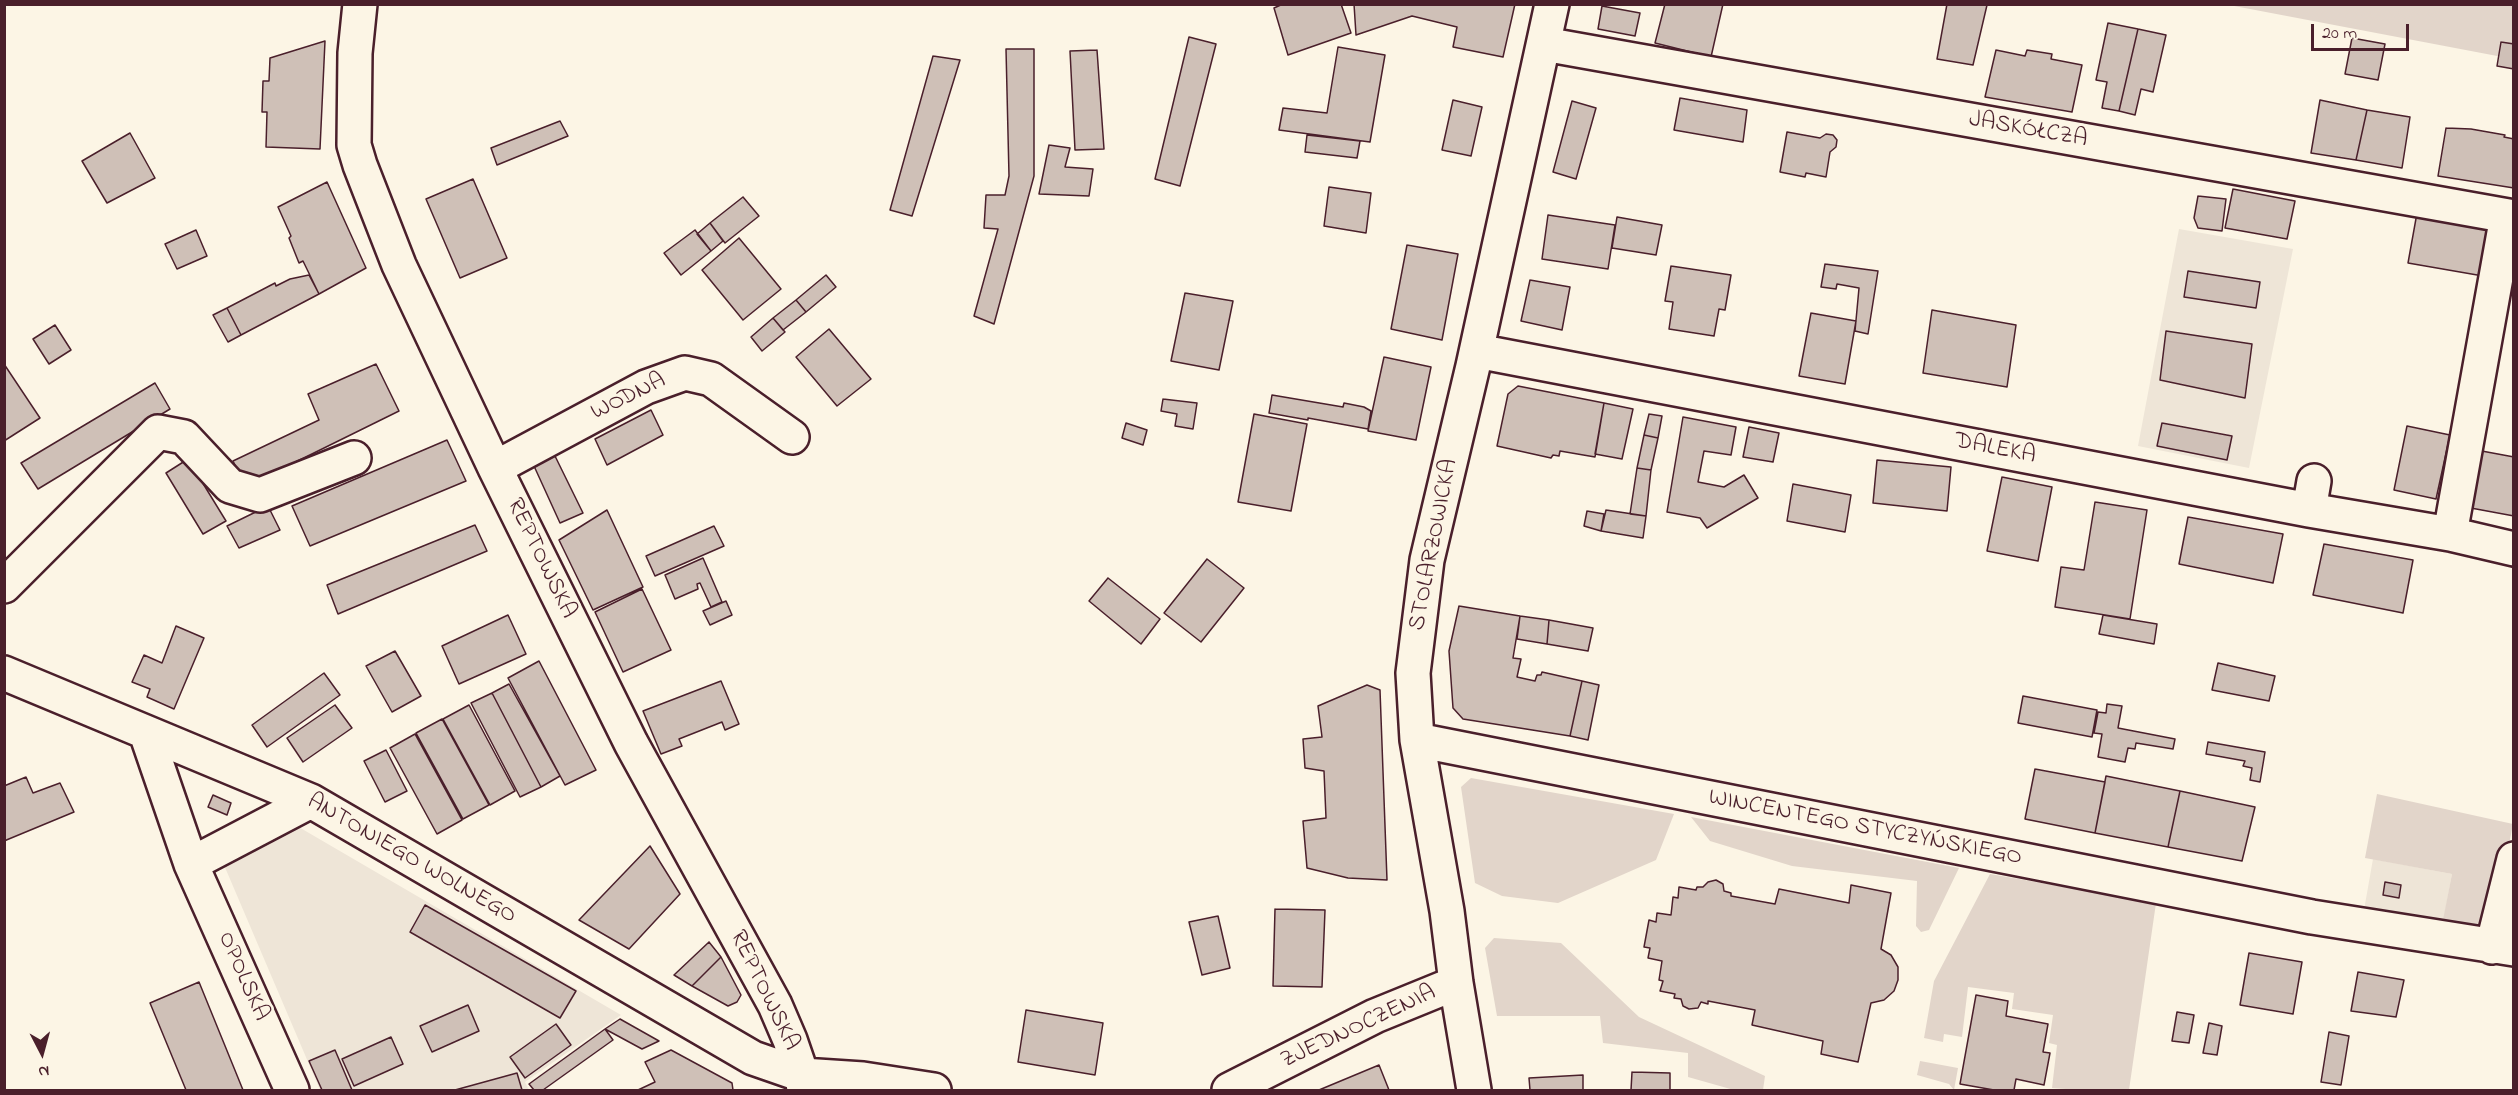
<!DOCTYPE html>
<meta charset="utf-8">
<style>
body{margin:0}
#map{position:relative;width:2518px;height:1095px;overflow:hidden;background:#fcf5e5;font-family:"Indie Flower",sans-serif}
canvas{display:block}
.frame{position:absolute;inset:0;border:6px solid #4a1f2b;pointer-events:none}
.north{position:absolute;left:12px;top:1023px;width:60px;height:60px;-webkit-text-stroke:4px #fcf5e5;paint-order:stroke;rotate:174deg;font-size:16px;font-weight:700;line-height:24px;text-align:center;color:#4a1f2b}
.north::after{content:'';display:block;margin:auto;width:21px;height:27px;background:#4a1f2b;clip-path:polygon(50% 0,100% 100%,50% 72%,0 100%)}
.scale{position:absolute;left:2311px;top:24px;width:98px;height:27px;box-sizing:border-box;border:3px solid #4a1f2b;border-top:0;padding-left:8px;font-size:18px;line-height:21px;white-space:nowrap;color:#4a1f2b;-webkit-text-stroke:4px #fcf5e5;paint-order:stroke}
</style>
<div id="map">
<canvas width="2518" height="1095"></canvas>
<div class="frame"></div>
<div class="north">N</div>
<div class="scale">20 m</div>
</div>
<script>
const context = document.querySelector('canvas').getContext('2d');
context.lineJoin = 'round';
function paint(path, color) {
  context.fillStyle = color;
  context.fill(path, 'evenodd');
}
function poly(rows) {
  const path = new Path2D();
  for (const r of rows) {
    path.moveTo(r[0], r[1]);
    for (let i = 2; i < r.length; i += 2) path.lineTo(r[i], r[i + 1]);
  }
  return path;
}
function trace(path, color, width, dash) {
  context.strokeStyle = color;
  context.lineWidth = width;
  context.lineCap = dash ? 'butt' : 'round';
  context.setLineDash(dash || []);
  context.stroke(path);
}
function label(font, color, halo, rows, align = 'center') {
  context.font = font + ' "Indie Flower",sans-serif';
  context.lineWidth = 5;
  context.setLineDash([]);
  context.textBaseline = 'middle';
  context.strokeStyle = halo;
  context.fillStyle = color;
  for (const [text, x, y, turn = 0] of rows) {
    context.save();
    context.translate(x, y);
    context.rotate((+turn || 0) * Math.PI / 180);
    context.textAlign = isNaN(turn) ? turn : align;
    if (halo) context.strokeText(text, 0, 0);
    context.fillText(text, 0, 0);
    context.restore();
  }
}
paint(poly([
 [2179,229,2293,249,2249,468,2138,446],
 [297,826,621,1015,525,1082,529,1090,320,1090,221,858],
 [2373,859,2452,874,2443,923,2364,910]
]), '#eee5d7');
paint(poly([
 [2229,5,2513,5,2513,59],
 [1471,778,1674,814,1656,860,1558,903,1502,896,1475,883,1461,787],
 [2377,794,2513,824,2493,925,2483,931,2441,930,2452,874,2365,858],
 [1691,817,1959,868,1929,930,1921,932,1916,926,1917,881,1792,866,1710,841],
 [1990,874,2156,903,2129,1090,2079,1090,2052,1088,2057,1045,2049,1043,2053,1015,2012,1009,2014,993,1968,987,1962,1037,1944,1034,1943,1042,1924,1038,1934,981],
 [1494,938,1561,943,1639,1017,1765,1076,1763,1090,1734,1090,1688,1077,1688,1053,1603,1043,1600,1016,1497,1016,1485,948],
 [1920,1061,1958,1068,1954,1090,1949,1084,1917,1075]
]), '#e2d5ca');
const building = poly([
 [1283,4,1341,4,1351,33,1288,55,1274,8,1283,4],
 [1354,4,1515,4,1503,57,1453,47,1457,27,1412,16,1356,35,1354,4],
 [1665,4,1723,4,1711,57,1655,43,1665,4],
 [1947,4,1987,5,1973,65,1937,59,1947,4],
 [1602,6,1640,13,1635,36,1598,29,1602,6],
 [2108,23,2138,29,2119,111,2102,108,2107,82,2096,80,2108,23],
 [2138,29,2166,35,2153,92,2141,89,2135,115,2119,111,2138,29],
 [1189,37,1216,44,1180,186,1155,179,1189,37],
 [2352,38,2385,44,2378,80,2345,74,2352,38],
 [325,41,320,149,266,147,267,112,262,112,263,81,269,81,270,58,325,41],
 [2501,42,2514,44,2514,69,2497,66,2501,42],
 [1338,47,1385,55,1370,142,1279,130,1283,108,1327,113,1338,47],
 [1006,49,1034,49,1034,176,994,324,974,316,998,229,984,228,986,195,1005,195,1009,176,1006,49],
 [1097,50,1104,149,1075,150,1070,51,1097,50],
 [1996,50,2025,56,2027,50,2052,54,2051,59,2082,65,2072,112,1985,97,1996,50],
 [933,56,960,60,912,216,890,210,933,56],
 [1680,98,1747,110,1743,142,1674,130,1680,98],
 [1453,100,1482,107,1471,156,1442,150,1453,100],
 [2320,100,2367,110,2356,160,2311,153,2320,100],
 [1572,101,1596,108,1576,179,1553,172,1572,101],
 [2367,110,2410,117,2402,168,2356,160,2367,110],
 [560,121,568,136,497,165,491,148,560,121],
 [2446,128,2471,129,2505,135,2504,137,2514,139,2514,188,2438,176,2446,128],
 [1787,132,1820,138,1826,134,1833,135,1837,140,1836,147,1830,152,1826,177,1806,173,1805,177,1780,172,1787,132],
 [130,133,155,178,107,203,82,161,130,133],
 [1307,135,1360,141,1357,158,1305,152,1307,135],
 [1049,145,1070,148,1065,167,1093,169,1089,196,1039,194,1049,145],
 [473,179,507,258,460,278,426,199,473,179],
 [327,182,366,268,319,294,303,261,299,263,289,238,291,236,278,207,327,182],
 [1329,187,1371,193,1366,233,1324,226,1329,187],
 [2233,189,2295,201,2287,239,2225,228,2233,189],
 [2198,196,2226,199,2222,231,2198,228,2194,218,2198,196],
 [743,197,759,216,725,243,710,223,743,197],
 [2417,213,2492,226,2483,276,2408,263,2417,213],
 [1548,215,1615,225,1608,269,1542,259,1548,215],
 [1617,217,1662,225,1656,255,1612,248,1617,217],
 [710,223,723,241,711,251,697,234,710,223],
 [196,230,207,256,177,269,165,244,196,230],
 [695,230,711,251,681,275,664,253,695,230],
 [739,238,781,289,743,320,702,270,739,238],
 [1407,245,1458,254,1442,340,1391,329,1407,245],
 [1825,264,1878,271,1868,334,1855,331,1859,288,1837,284,1836,289,1821,287,1825,264],
 [1671,266,1731,275,1725,310,1719,309,1714,336,1669,329,1673,302,1665,301,1671,266],
 [2188,271,2260,282,2256,308,2184,297,2188,271],
 [309,275,319,294,241,335,227,308,275,283,276,286,290,279,309,275],
 [826,275,836,287,806,312,796,300,826,275],
 [1530,280,1570,287,1562,330,1521,321,1530,280],
 [1185,293,1233,301,1219,370,1171,361,1185,293],
 [796,300,806,312,783,330,773,318,796,300],
 [227,308,241,335,228,342,213,315,227,308],
 [1932,310,2016,325,2007,387,1923,373,1932,310],
 [1811,313,1856,321,1845,384,1799,376,1811,313],
 [773,318,785,332,762,351,751,337,773,318],
 [55,325,71,350,49,364,33,339,55,325],
 [829,329,871,379,837,406,796,357,829,329],
 [2166,331,2252,344,2245,398,2160,380,2166,331],
 [1384,357,1431,367,1416,440,1368,431,1384,357],
 [4,364,40,418,4,441,4,364],
 [376,364,399,411,245,487,233,461,319,420,308,394,376,364],
 [155,383,170,409,38,489,21,463,155,383],
 [1518,386,1604,403,1595,457,1560,451,1559,456,1553,455,1551,458,1497,446,1508,394,1518,386],
 [1272,395,1343,407,1344,403,1364,407,1371,411,1368,429,1308,418,1308,420,1269,413,1272,395],
 [1163,399,1197,403,1193,429,1175,426,1177,414,1161,411,1163,399],
 [1604,403,1633,409,1622,459,1595,454,1604,403],
 [651,410,663,435,607,465,595,439,651,410],
 [1254,414,1307,424,1291,511,1238,502,1254,414],
 [1649,414,1662,416,1658,438,1644,435,1649,414],
 [1683,417,1736,427,1731,455,1704,451,1698,482,1724,487,1744,475,1758,498,1707,528,1700,518,1667,512,1683,417],
 [1126,423,1147,430,1143,445,1122,438,1126,423],
 [2162,423,2232,436,2227,460,2157,446,2162,423],
 [2407,426,2450,435,2436,499,2394,490,2407,426],
 [1749,427,1779,433,1773,462,1743,457,1749,427],
 [1644,435,1658,438,1651,470,1637,468,1644,435],
 [447,440,466,481,310,546,292,506,447,440],
 [2471,449,2514,457,2514,516,2460,506,2471,449],
 [555,456,583,513,560,523,534,466,555,456],
 [188,459,226,521,203,534,166,473,188,459],
 [1877,460,1951,467,1947,511,1873,503,1877,460],
 [1637,468,1651,470,1646,516,1630,514,1637,468],
 [2002,477,2052,487,2038,561,1987,551,2002,477],
 [1793,484,1851,495,1845,532,1787,521,1793,484],
 [2095,502,2147,510,2130,619,2055,607,2061,567,2084,570,2095,502],
 [268,506,280,530,239,548,227,526,268,506],
 [607,510,643,587,593,610,559,540,607,510],
 [1606,510,1646,516,1643,538,1601,531,1606,510],
 [1587,511,1604,514,1601,531,1584,526,1587,511],
 [2188,517,2283,534,2273,583,2179,564,2188,517],
 [475,525,487,551,338,614,327,585,475,525],
 [714,526,724,546,655,576,646,556,714,526],
 [2324,544,2413,560,2403,613,2313,595,2324,544],
 [703,558,722,602,711,607,700,583,697,584,698,589,675,599,665,575,703,558],
 [1207,559,1244,588,1201,642,1164,613,1207,559],
 [1108,578,1160,619,1141,644,1089,601,1108,578],
 [642,589,671,650,623,672,595,612,642,589],
 [726,601,732,615,710,625,703,611,726,601],
 [1459,606,1520,616,1513,658,1521,659,1517,677,1535,681,1537,675,1541,675,1542,672,1582,681,1570,736,1463,719,1453,708,1449,651,1459,606],
 [508,615,526,654,459,684,442,646,508,615],
 [2103,615,2157,624,2154,644,2099,634,2103,615],
 [1520,616,1549,620,1547,644,1517,639,1520,616],
 [1549,620,1593,628,1588,651,1547,644,1549,620],
 [176,626,204,638,174,709,147,697,150,689,132,682,144,655,162,663,176,626],
 [395,651,421,696,392,712,366,666,395,651],
 [539,661,596,770,565,785,508,678,539,661],
 [2218,663,2275,676,2269,701,2212,690,2218,663],
 [324,673,340,695,267,747,252,725,324,673],
 [721,681,739,724,725,730,722,722,679,739,682,746,661,754,643,711,721,681],
 [1582,681,1599,685,1588,740,1570,736,1582,681],
 [509,684,560,776,541,787,492,693,509,684],
 [1367,685,1380,690,1387,880,1348,878,1307,868,1303,821,1326,818,1324,771,1305,768,1303,739,1322,737,1318,706,1367,685],
 [492,693,541,787,520,797,471,703,492,693],
 [2023,696,2097,710,2092,737,2018,723,2023,696],
 [2107,704,2122,706,2118,728,2175,739,2173,749,2136,743,2135,749,2128,748,2125,762,2098,757,2102,734,2094,733,2098,712,2106,713,2107,704],
 [335,705,352,728,303,762,287,738,335,705],
 [469,705,515,791,490,805,443,719,469,705],
 [442,719,489,805,463,819,416,733,442,719],
 [415,734,462,820,437,834,390,748,415,734],
 [2208,742,2265,752,2260,782,2250,780,2252,768,2243,766,2245,761,2206,754,2208,742],
 [386,750,407,791,385,802,364,761,386,750],
 [2035,769,2105,782,2095,833,2025,819,2035,769],
 [2106,776,2180,791,2168,847,2095,833,2106,776],
 [26,777,33,793,60,783,74,812,4,841,4,786,26,777],
 [2180,791,2255,807,2242,861,2168,847,2180,791],
 [213,795,231,803,227,815,208,807,213,795],
 [650,846,680,894,629,949,579,920,650,846],
 [1716,880,1723,884,1724,891,1731,893,1731,896,1775,904,1779,889,1849,903,1851,885,1891,893,1881,949,1891,955,1898,967,1898,980,1894,991,1884,1000,1871,1003,1858,1062,1821,1054,1823,1041,1752,1025,1755,1010,1708,1001,1708,1004,1701,1002,1698,1008,1689,1009,1683,1006,1681,999,1674,998,1675,994,1660,991,1663,981,1659,980,1662,961,1648,958,1650,948,1644,947,1649,920,1656,922,1657,913,1671,915,1673,897,1678,898,1679,887,1696,890,1697,887,1703,887,1708,882,1716,880],
 [2385,882,2401,885,2399,898,2383,895,2385,882],
 [425,905,576,991,560,1018,410,932,425,905],
 [1275,909,1325,910,1322,987,1273,986,1275,909],
 [1218,916,1230,968,1202,975,1189,922,1218,916],
 [709,942,721,957,692,986,674,975,709,942],
 [2249,953,2302,962,2293,1014,2240,1005,2249,953],
 [721,957,741,995,737,1002,728,1006,692,986,721,957],
 [2358,972,2404,980,2396,1017,2351,1011,2358,972],
 [199,982,243,1090,186,1090,150,1003,199,982],
 [1976,995,2008,1001,2006,1016,2048,1024,2043,1052,2050,1053,2044,1085,2016,1079,2014,1090,1994,1090,1960,1084,1976,995],
 [468,1005,479,1031,432,1052,420,1026,468,1005],
 [1026,1010,1103,1023,1095,1075,1018,1062,1026,1010],
 [2177,1012,2194,1015,2189,1043,2172,1041,2177,1012],
 [620,1019,659,1041,642,1049,605,1029,620,1019],
 [2209,1023,2222,1026,2217,1055,2203,1053,2209,1023],
 [556,1024,571,1045,525,1078,510,1057,556,1024],
 [605,1029,613,1040,543,1090,534,1090,529,1084,605,1029],
 [2329,1032,2349,1036,2341,1085,2321,1082,2329,1032],
 [391,1037,403,1064,354,1086,342,1059,391,1037],
 [335,1050,352,1090,322,1090,309,1061,335,1050],
 [671,1050,732,1083,733,1090,638,1090,655,1082,645,1062,671,1050],
 [1379,1065,1389,1090,1319,1090,1379,1065],
 [1632,1072,1670,1073,1670,1090,1631,1090,1632,1072],
 [517,1073,522,1090,455,1090,517,1073],
 [1583,1075,1583,1090,1530,1090,1529,1078,1583,1075]
]);
paint(building, '#cfc0b7');
trace(building, '#4a1f2b', 1.5);
const minor = poly([
 [360,4,355,53,354,145,360,165,399,265,495,468,631,743,775,1005,790,1040,802,1075,804,1090],
 [1544,44,2514,217],
 [1477,351,2309,510,2450,534,2514,549],
 [495,468,646,387,685,373,711,379,792,437],
 [2309,510,2314,481],
 [2450,534,2507,216],
 [4,586,158,432,184,437,230,486,260,495,354,458],
 [4,673,311,801,753,1058,802,1075,863,1079,934,1090],
 [146,733,191,864,292,1090],
 [1417,740,2312,917,2514,949],
 [191,864,311,801],
 [2492,947,2514,859],
 [1229,1090,1375,1016,1456,983],
 [1474,1090,1456,983,1447,911,1417,740,1413,673,1427,560,1473,366,1552,4]
]);
trace(minor, '#4a1f2b', 38);
trace(minor, '#fcf5e5', 33);
label('24px', '#4a1f2b', '#fcf5e5', [
 ["JASKÓŁCZA",2028,131,10],
 ["WODNA",629,398,-26],
 ["DALEKA",1995,450,11],
 ["STOLARZOWICKA",1435,545,-79],
 ["REPTOWSKA",540,559,64],
 ["WINCENTEGO STYCZYŃSKIEGO",1865,829,11],
 ["ANTONIEGO WOLNEGO",411,860,30],
 ["OPOLSKA",242,977,66],
 ["REPTOWSKA",763,991,64],
 ["ZJEDNOCZENIA",1359,1028,-25]
]);
</script>
